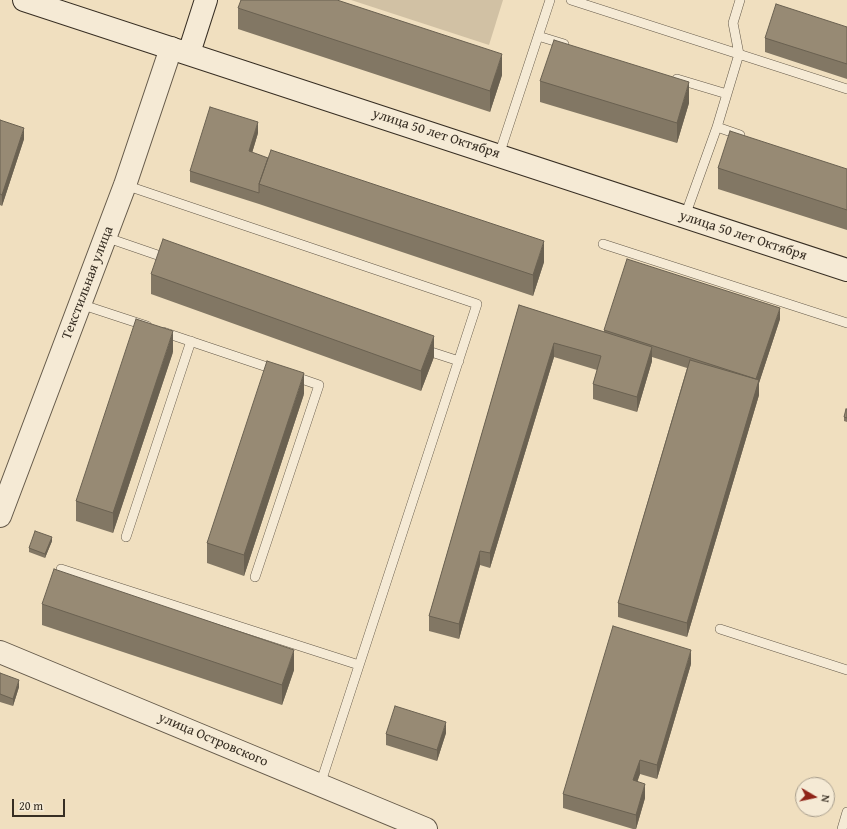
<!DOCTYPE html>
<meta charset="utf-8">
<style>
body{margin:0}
#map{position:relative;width:847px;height:829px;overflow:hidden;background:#f0dfbf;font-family:"Gentium Book Plus",serif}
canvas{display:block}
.north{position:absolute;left:795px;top:777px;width:40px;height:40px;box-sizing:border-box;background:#f5ead5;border:1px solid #a99f8e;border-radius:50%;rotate:99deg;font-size:11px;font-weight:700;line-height:16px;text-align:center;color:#372e23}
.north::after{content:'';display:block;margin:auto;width:14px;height:18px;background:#8f2418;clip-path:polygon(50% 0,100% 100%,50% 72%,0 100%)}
.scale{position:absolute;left:12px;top:799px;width:53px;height:18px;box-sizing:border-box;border:2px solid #372e23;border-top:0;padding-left:5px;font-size:12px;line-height:14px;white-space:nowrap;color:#372e23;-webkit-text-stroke:3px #f5ead5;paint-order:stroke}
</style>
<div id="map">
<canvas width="847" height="829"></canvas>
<div class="north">N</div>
<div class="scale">20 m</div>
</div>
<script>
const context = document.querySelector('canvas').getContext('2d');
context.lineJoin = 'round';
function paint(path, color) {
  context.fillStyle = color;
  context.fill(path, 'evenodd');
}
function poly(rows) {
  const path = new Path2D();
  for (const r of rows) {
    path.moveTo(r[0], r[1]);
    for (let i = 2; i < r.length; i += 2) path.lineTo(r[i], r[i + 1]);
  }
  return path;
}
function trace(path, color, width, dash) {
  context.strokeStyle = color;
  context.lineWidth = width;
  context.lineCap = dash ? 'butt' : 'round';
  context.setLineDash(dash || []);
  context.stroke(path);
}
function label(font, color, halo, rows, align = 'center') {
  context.font = font + ' "Gentium Book Plus",serif';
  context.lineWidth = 4;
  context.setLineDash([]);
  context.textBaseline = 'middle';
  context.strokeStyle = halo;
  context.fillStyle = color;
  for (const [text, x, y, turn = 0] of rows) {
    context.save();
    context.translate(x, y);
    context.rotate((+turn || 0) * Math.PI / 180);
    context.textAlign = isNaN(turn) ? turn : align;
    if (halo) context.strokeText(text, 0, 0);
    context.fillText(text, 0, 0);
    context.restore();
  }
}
paint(poly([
 [351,0,503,0,489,45]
]), '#d1c1a4');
const service = poly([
 [571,0,847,89],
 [538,36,564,44],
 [677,79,727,94],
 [717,127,740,135],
 [499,155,550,0],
 [125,185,477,304,320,785],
 [685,216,717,127,739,54,733,23,740,0],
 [105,237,169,259],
 [603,244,847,323],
 [80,304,147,326],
 [163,332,276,370],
 [422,349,459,361],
 [126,537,191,341],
 [61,569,359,665],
 [255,577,319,385,293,376],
 [720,629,847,670],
 [842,829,847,812]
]);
const tertiary = poly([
 [0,516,125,185,171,48],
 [0,652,426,829]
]);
const secondary = poly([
 [24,0,847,270],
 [189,53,206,0]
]);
trace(service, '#655a4a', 10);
trace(tertiary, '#655a4a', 24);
trace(secondary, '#372e23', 24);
trace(service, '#f5ead5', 9);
trace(tertiary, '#f5ead5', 22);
trace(secondary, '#f5ead5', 22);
paint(poly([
 [238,8,502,75,490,112,238,29],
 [847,27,847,79,765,52,765,38],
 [540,81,689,103,677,143,540,102],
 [0,120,24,139,2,206,0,205],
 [258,133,252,153,544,262,533,296,259,204,190,182,190,171],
 [718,168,847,169,847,230,718,189],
 [151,274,434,357,421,391,151,294],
 [519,305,604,332,604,330,780,319,759,383,759,395,687,637,618,617,618,603,687,368,652,357,652,361,637,412,593,399,593,384,597,370,554,357,490,568,480,565,459,639,429,631,429,616],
 [173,352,113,533,76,521,76,501],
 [304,394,244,576,207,563,207,543],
 [847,409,847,422,844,421,844,417],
 [52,541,45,558,29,552,29,548],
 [42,604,294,670,282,705,42,625],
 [691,664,657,779,640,774,637,781,645,798,636,829,633,829,563,808,563,794],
 [0,673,19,687,13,706,0,702],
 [446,733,437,761,386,745,386,734]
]), '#827764');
paint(poly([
 [502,54,502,75,490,112,490,91],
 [689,82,689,103,677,143,677,123],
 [258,122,258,133,249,163,249,151],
 [24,128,24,139,2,206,2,195],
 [544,241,544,262,533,296,533,275],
 [780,308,780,319,759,383,759,395,687,637,687,623,756,379],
 [173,331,173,352,113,533,113,513],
 [434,336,434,357,421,391,421,371],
 [554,343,554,357,490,568,490,553],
 [652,347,652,361,637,412,637,397],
 [304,373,304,394,244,576,244,555],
 [52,537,52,541,45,558,45,554],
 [480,551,480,565,459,639,459,624],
 [294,650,294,670,282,705,282,685],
 [691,650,691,664,657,779,657,765],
 [19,680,19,687,13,706,13,699],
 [446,722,446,733,437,761,437,750],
 [640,760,640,774,633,795,633,780],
 [645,784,645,798,636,829,636,815]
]), '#6a6151');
const building = poly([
 [241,0,337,0,502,54,490,91,238,8,241,0],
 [776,4,847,27,847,64,765,38,776,4],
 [554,40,689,82,677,123,540,81,554,40],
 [210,107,258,122,249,151,268,158,259,184,259,193,190,171,210,107],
 [0,120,24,128,2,195,0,194,0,120],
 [730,131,847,169,847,210,718,168,730,131],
 [271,150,544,241,533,275,259,184,271,150],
 [163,239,434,336,421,371,151,274,163,239],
 [627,259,780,308,756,379,604,330,627,259],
 [519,305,652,347,637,397,593,384,601,356,554,343,490,553,480,551,459,624,429,616,519,305],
 [136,319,173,331,113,513,76,501,136,319],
 [690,360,759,380,687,623,618,603,690,360],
 [267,361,304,373,244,555,207,543,267,361],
 [846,409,847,409,847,418,844,417,846,409],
 [35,531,52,537,45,554,29,548,35,531],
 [54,569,294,650,282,685,42,604,54,569],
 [613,626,691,650,657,765,640,760,633,780,645,784,636,815,563,794,613,626],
 [0,673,19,680,13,699,0,694,0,673],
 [395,706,446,722,437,750,386,734,395,706]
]);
paint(building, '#978a74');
trace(building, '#6a6151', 1);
label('14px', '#372e23', '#f5ead5', [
 ["улица 50 лет Октября",436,134,18],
 ["улица 50 лет Октября",743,236,18],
 ["Текстильная улица",88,283,-69],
 ["улица Островского",213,740,23]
]);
</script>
